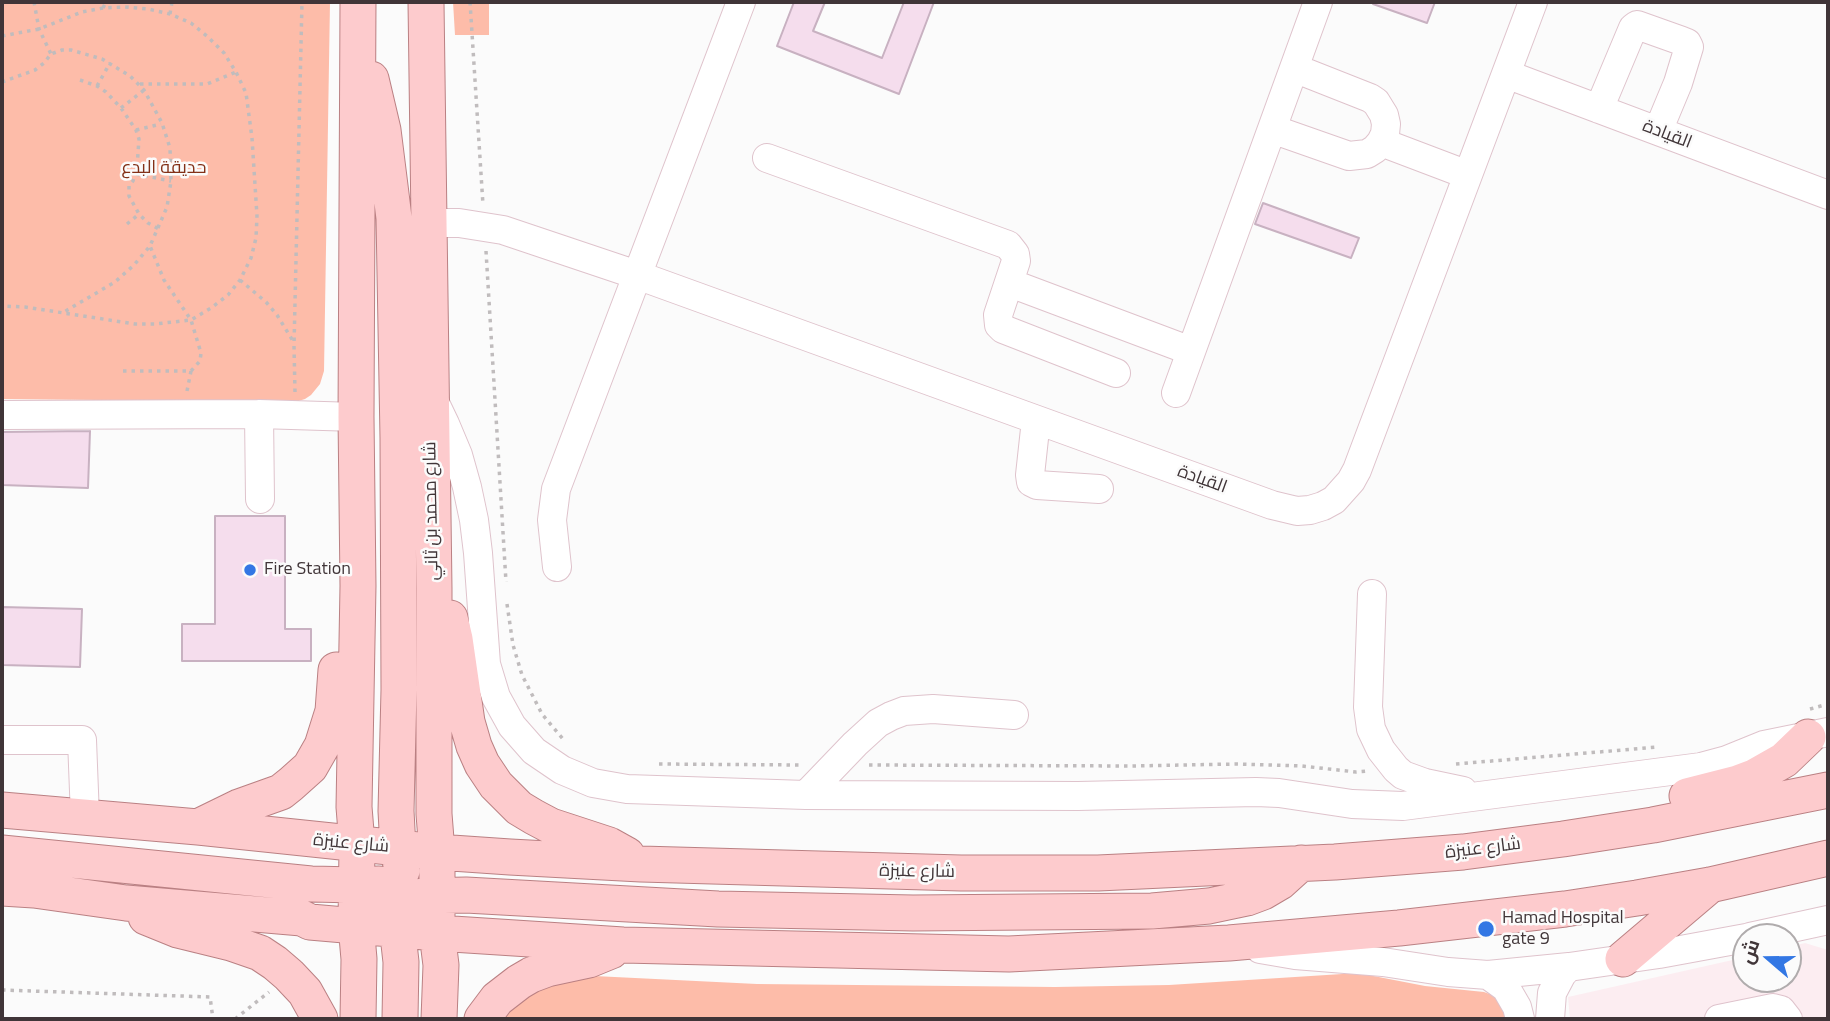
<!DOCTYPE html>
<meta charset="utf-8">
<style>
body{margin:0}
#map{position:relative;width:1830px;height:1021px;overflow:hidden;background:#fbfbfb;font-family:"Titillium Web",Cairo,sans-serif}
canvas{display:block}
.frame{position:absolute;inset:0;border:4px solid #403538;pointer-events:none}
.north{position:absolute;left:1732px;top:923px;width:70px;height:70px;box-sizing:border-box;background:#fbfbfb;border:2px solid #b0acad;border-radius:50%;rotate:290deg;font-size:19px;font-weight:700;line-height:28px;text-align:center;color:#403538}
.north::after{content:'';display:block;margin:auto;width:24px;height:32px;background:#3377e4;clip-path:polygon(50% 0,100% 100%,50% 72%,0 100%)}
</style>
<div id="map">
<canvas width="1830" height="1021"></canvas>
<div class="frame"></div>
<div class="north">ش</div>
</div>
<script>
const context = document.querySelector('canvas').getContext('2d');
context.lineJoin = 'round';
function paint(path, color) {
  context.fillStyle = color;
  context.fill(path, 'evenodd');
}
function poly(rows) {
  const path = new Path2D();
  for (const r of rows) {
    path.moveTo(r[0], r[1]);
    for (let i = 2; i < r.length; i += 2) path.lineTo(r[i], r[i + 1]);
  }
  return path;
}
function trace(path, color, width, dash) {
  context.strokeStyle = color;
  context.lineWidth = width;
  context.lineCap = dash ? 'butt' : 'round';
  context.setLineDash(dash || []);
  context.stroke(path);
}
function label(font, color, halo, rows, align = 'center') {
  context.font = font + ' "Titillium Web",Cairo,sans-serif';
  context.lineWidth = 5;
  context.setLineDash([]);
  context.textBaseline = 'middle';
  context.strokeStyle = halo;
  context.fillStyle = color;
  for (const [text, x, y, turn = 0] of rows) {
    context.save();
    context.translate(x, y);
    context.rotate((+turn || 0) * Math.PI / 180);
    context.textAlign = isNaN(turn) ? turn : align;
    if (halo) context.strokeText(text, 0, 0);
    context.fillText(text, 0, 0);
    context.restore();
  }
}
paint(poly([
 [1805,943,1828,950,1828,1019,1570,1019,1568,997,1746,957,1746,979,1788,979,1788,947]
]), '#fcedf1');
paint(poly([
 [2,2,330,2,324,371,320,384,311,395,305,399,295,402,286,402,2,399],
 [453,2,489,2,489,35,455,35],
 [1358,973,1425,986,1484,992,1495,996,1511,1019,495,1019,508,1004,574,975,757,984,1055,987,1169,985]
]), '#fdbca9');
const building = poly([
 [794,2,825,2,813,31,882,58,904,2,934,2,899,94,777,46,794,2],
 [1373,2,1435,2,1427,23,1373,4,1373,2],
 [1263,203,1359,238,1351,258,1255,224,1263,203],
 [90,431,88,488,2,485,2,432,90,431],
 [215,516,285,516,285,629,311,629,311,661,182,661,182,624,215,624,215,516],
 [2,607,82,609,80,667,2,665,2,607]
]);
paint(building, '#f5dded');
trace(building, '#c8b1c1', 2);
const minor = poly([
 [1506,74,1828,195],
 [1599,109,1633,28,1637,25,1682,41,1687,43,1689,47,1678,83,1658,131],
 [1272,129,1349,156,1367,154,1375,149,1381,142,1385,134,1386,124,1384,115,1376,102,1370,98,1294,68],
 [1381,142,1468,175],
 [767,158,1008,245,1015,254,1016,261,998,315,999,325,1003,329,1116,373],
 [429,223,459,223,503,230,637,275,1272,505,1297,511,1310,510,1323,506,1334,500,1351,481,1357,470,1533,2],
 [1010,283,1191,351],
 [1176,393,1318,2],
 [434,401,445,424,458,455,467,487,474,520,478,553,486,664,496,697,512,726,534,751,562,770,593,783,627,789,806,795,1078,796,1256,792,1279,793,1352,804,1403,806,1701,767,1727,760,1764,745,1828,732],
 [259,414,260,499],
 [2,415,259,414,356,417],
 [1036,420,1030,475,1031,482,1037,485,1099,489],
 [557,567,552,520,556,489,741,2],
 [1372,594,1368,707,1371,729,1381,750,1396,769,1403,775,1425,783,1463,791],
 [2,740,82,740,85,817],
 [806,795,855,744,878,723,891,716,904,711,933,709,1014,715],
 [1750,937,1828,920],
 [1260,949,1295,955,1383,962,1448,972,1488,975,1569,967,1659,954,1746,938],
 [1488,975,1506,988,1517,1007,1520,1019],
 [1550,1019,1552,993,1562,974,1569,967],
 [1719,1019,1773,1008,1781,1010,1788,1019]
]);
const major = poly([
 [426,2,434,589,434,814,437,852,437,933,441,965,439,1019],
 [371,79,383,130,394,218,398,438,399,690,396,811,398,848,402,871],
 [450,618,455,639,467,722,474,746,482,764,496,785,519,808,534,817,551,826,609,845,627,855],
 [1687,796,1738,783,1754,777,1784,760,1808,737],
 [2,810,198,827,437,852,510,857,641,864,961,873,1098,873,1335,862,1463,852,1563,839,1653,825,1828,790],
 [198,827,239,807,281,792,291,784,310,767,322,746,333,711,336,670],
 [2,853,311,884,357,885,379,884],
 [2,888,34,890,126,903,302,918,310,922,437,933,623,945,1009,954,1229,943,1399,928,1565,909,1637,898,1710,885,1828,858],
 [395,908,401,962,400,1019],
 [146,917,178,930,231,943,260,953,275,963,289,975,305,992,320,1019],
 [356,925,372,909,380,904,394,900,423,896,466,895,718,909,913,913,1152,911,1209,906,1247,898,1263,892,1280,882,1301,863],
 [1623,959,1709,886],
 [358,1019,359,959,356,925,357,844,354,807,358,586,356,417,358,2],
 [482,1019,497,999,519,982,531,975,547,969,589,960,611,951]
]);
trace(minor, '#dfc3cc', 30);
trace(major, '#ba8083', 37);
trace(poly([
 [34,2,39,29,51,54],
 [470,2,483,205],
 [103,8,106,2],
 [170,14,172,2],
 [2,36,39,29,82,12,103,8,125,7,148,9,170,14,191,23,208,37,224,53,236,72,246,93,252,138,257,216,256,238,251,258,240,280,228,295,211,308,191,320,155,324,135,324,25,307,2,306],
 [80,80,97,86,106,92,121,108,136,130,139,139,137,167,133,181,129,186,129,196,139,214,148,223,159,229],
 [2,82,35,70,44,63,51,54,62,50,71,50,102,59,130,76,144,90,162,123,170,148,171,181,167,207,150,246,134,265,115,282,64,312],
 [140,84,207,84,236,72],
 [97,86,110,63],
 [121,108,144,90],
 [136,130,161,124],
 [136,174,171,181],
 [127,224,139,214],
 [486,251,506,582],
 [240,280,266,302,277,315,293,341],
 [123,371,191,371,200,361,201,353,191,320,164,280,150,246],
 [187,391,191,371],
 [295,392,294,346,302,2],
 [507,604,513,645,522,675,542,714,563,739],
 [1810,709,1828,704],
 [659,764,802,765],
 [1456,764,1658,747],
 [869,765,1132,766,1236,764,1302,766,1356,772,1368,771],
 [2,990,210,997,213,1019],
 [235,1019,269,992]
]), '#c0bcbd', 3.5, [3.5, 5]);
trace(minor, '#fff', 28);
trace(major, '#fdcbcd', 35);
for (const [x, y, r, color] of [
 [250,570,7,"#3377e4"],
 [1486,929,9,"#3377e4"]
]) {
  const dot = new Path2D();
  dot.arc(x, y, r, 0, 2 * Math.PI);
  context.fillStyle = color;
  context.fill(dot);
  trace(dot, '#fbfbfb', 2.5);
}
label('18px', '#403538', '#fbfbfb', [
 ["القيادة",1667,135,21],
 ["القيادة",1202,480,20],
 ["شارع محمد بن ثاني",432,511,-91],
 ["شارع عنيزة",351,844,5],
 ["شارع عنيزة",1483,849,-7],
 ["شارع عنيزة",917,872,1]
]);
label('18px', '#833118', '#fbfbfb', [
 ["حديقة البدع",164,169]
]);
label('18px', '#403538', '#fbfbfb', [
 ["Fire Station",264,570],
 ["Hamad Hospital",1502,919],
 ["gate 9",1502,940]
], 'left');
</script>
